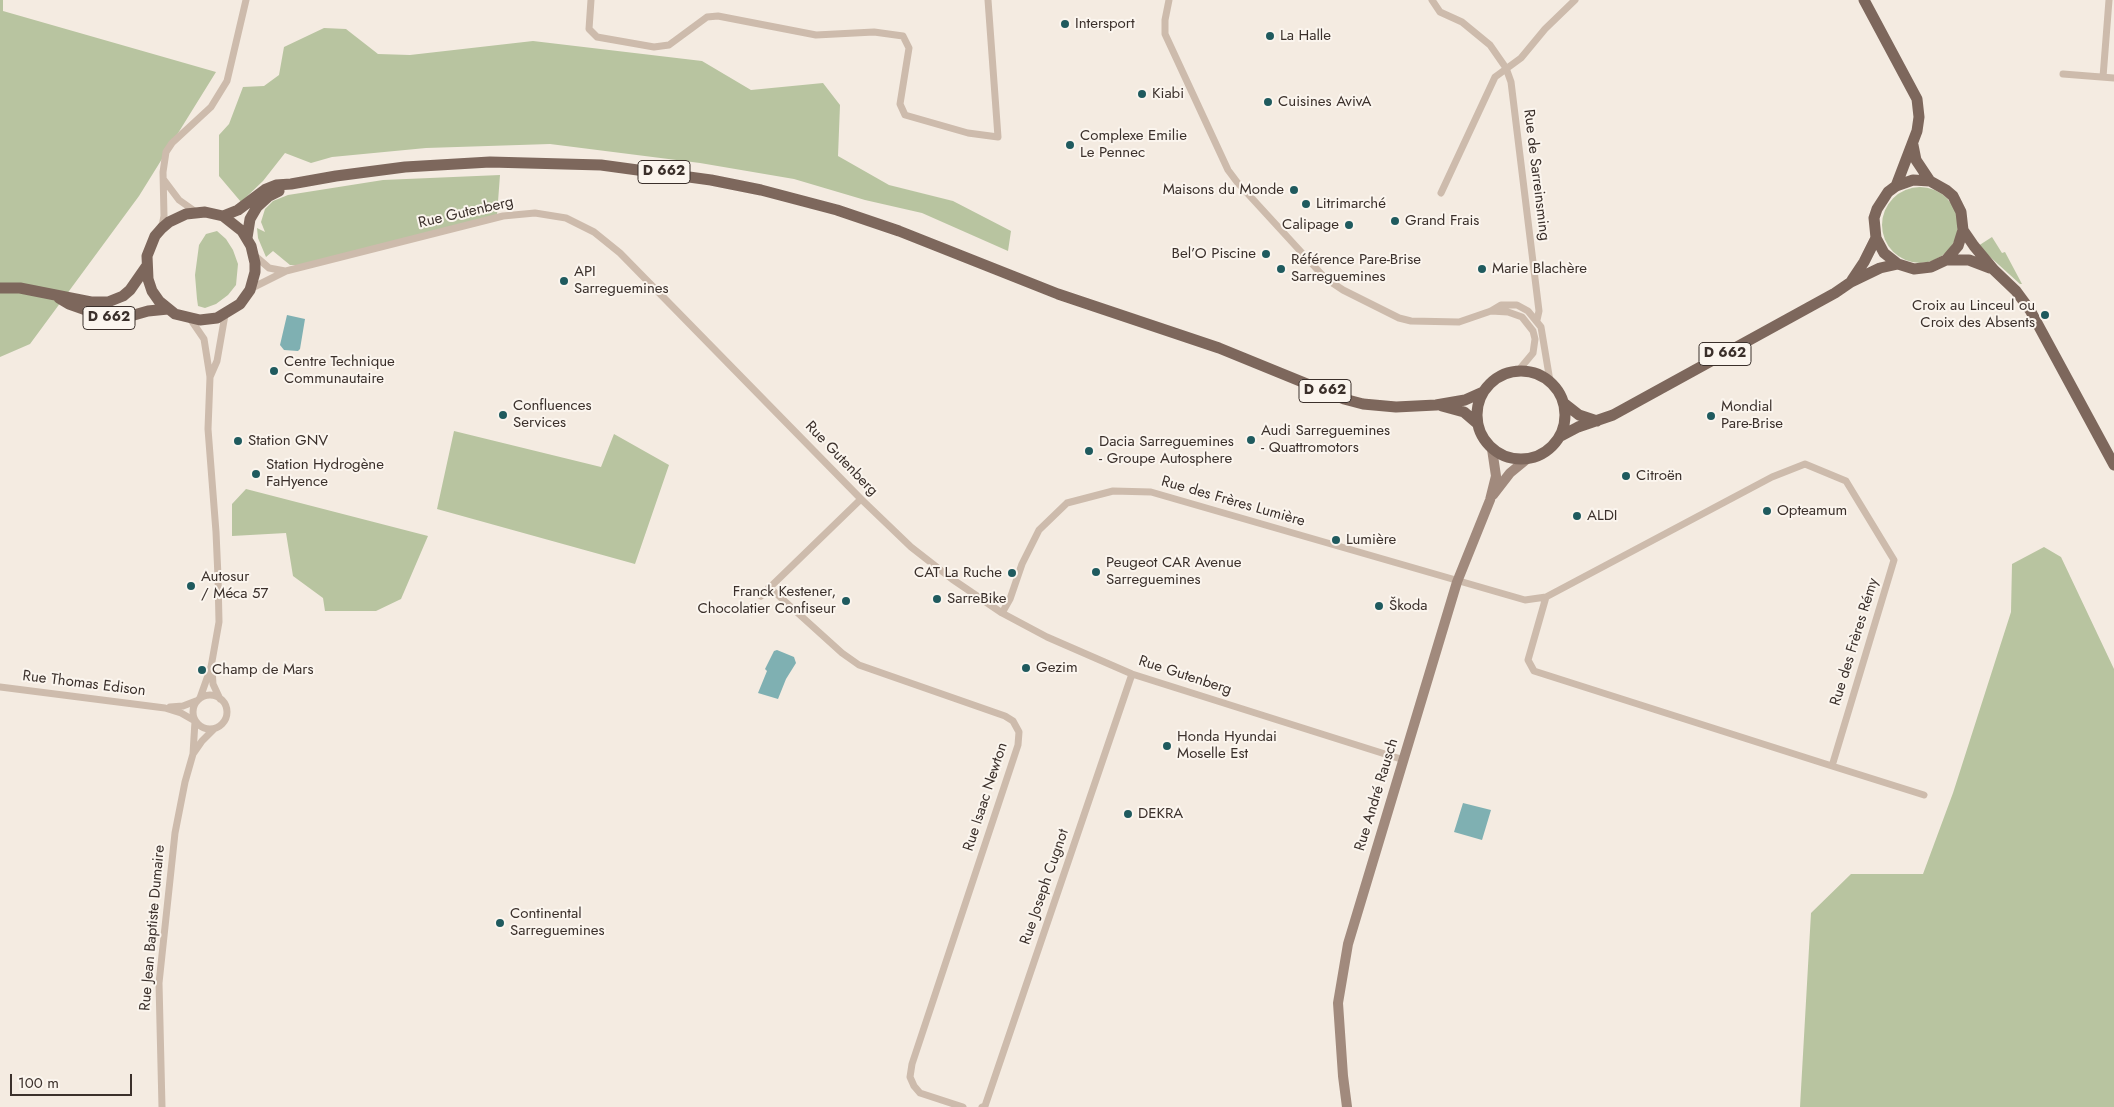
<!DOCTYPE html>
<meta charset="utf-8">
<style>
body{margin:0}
#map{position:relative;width:2114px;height:1107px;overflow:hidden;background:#f4ebe1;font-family:Jost,sans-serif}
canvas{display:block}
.scale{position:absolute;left:10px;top:1074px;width:122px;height:22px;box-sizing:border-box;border:2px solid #3b302b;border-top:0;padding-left:6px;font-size:15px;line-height:18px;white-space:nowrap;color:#3b302b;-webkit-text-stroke:4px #fbf5ee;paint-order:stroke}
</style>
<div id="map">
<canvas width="2114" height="1107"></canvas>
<div class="scale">100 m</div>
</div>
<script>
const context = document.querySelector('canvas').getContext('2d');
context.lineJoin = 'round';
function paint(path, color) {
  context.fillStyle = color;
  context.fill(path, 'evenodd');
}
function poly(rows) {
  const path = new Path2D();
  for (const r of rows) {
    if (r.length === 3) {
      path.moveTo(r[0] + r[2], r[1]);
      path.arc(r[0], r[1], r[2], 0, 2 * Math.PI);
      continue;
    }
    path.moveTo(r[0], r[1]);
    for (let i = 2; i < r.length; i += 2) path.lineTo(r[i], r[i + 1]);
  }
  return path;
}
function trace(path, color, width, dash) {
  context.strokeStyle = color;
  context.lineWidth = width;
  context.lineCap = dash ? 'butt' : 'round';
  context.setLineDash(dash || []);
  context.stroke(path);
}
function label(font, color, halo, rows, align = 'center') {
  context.font = font + ' Jost,sans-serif';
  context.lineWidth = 4;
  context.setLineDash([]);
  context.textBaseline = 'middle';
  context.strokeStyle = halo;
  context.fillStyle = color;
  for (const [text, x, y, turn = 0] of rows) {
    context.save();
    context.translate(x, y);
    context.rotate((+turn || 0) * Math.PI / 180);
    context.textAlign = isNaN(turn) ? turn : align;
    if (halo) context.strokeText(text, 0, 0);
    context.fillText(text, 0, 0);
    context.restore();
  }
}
paint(poly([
 [0,0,3,0,3,11,216,72,139,196,30,344,0,357],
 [324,28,346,29,378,54,410,55,533,41,702,61,751,90,823,83,840,105,838,156,889,185,953,201,1011,231,1008,251,922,213,865,200,794,179,700,163,550,144,426,148,332,157,311,163,285,153,263,181,241,202,219,176,219,135,229,124,243,87,264,86,279,75,284,47],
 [500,175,497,215,299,265,290,265,273,251,266,257,258,238,257,228,265,232,261,222,265,209,273,201,288,195,383,180],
 [1920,225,38],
 [217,231,226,239,233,250,238,264,236,285,228,295,216,304,205,308,198,306,197,299,195,275,199,245,206,234],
 [1992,237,2002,253,2005,252,2022,284,2020,284,1978,246],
 [454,431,601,467,614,434,669,465,635,564,437,509],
 [246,489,428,536,401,599,376,611,325,611,323,598,293,576,286,533,232,536,232,504],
 [2044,547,2061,557,2114,669,2114,1107,1800,1107,1811,913,1851,874,1923,874,1953,793,2011,612,2012,564]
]), '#b8c4a0');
paint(poly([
 [287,315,305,319,300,349,298,351,284,350,280,345],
 [777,650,794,657,796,663,786,679,778,699,758,693,767,671,765,669,774,651],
 [1463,803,1491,810,1482,840,1454,832]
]), '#7fb0b2');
trace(poly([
 [591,0,589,29,597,37,654,47,669,45,707,17,718,16,816,35,874,32,903,36,909,48,900,104,905,115,968,133,998,137,988,0],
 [1169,0,1165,20,1165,34,1228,170,1237,182,1325,278,1343,290,1399,318,1411,321,1459,322,1491,311,1501,305,1517,305,1528,311,1541,327,1550,381],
 [1432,0,1440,12,1462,22,1490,45,1506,68,1511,82,1539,311,1537,320],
 [2063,74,2114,78],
 [2103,77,2109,0],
 [164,180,179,200,196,212],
 [1441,193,1495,77,1521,58,1545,29,1575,0],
 [162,226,164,216,163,172,166,152,172,143,211,107,227,81,246,0],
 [254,255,269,268,285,271],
 [250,289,286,271,503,216,535,213,566,218,594,232,620,253,861,499,911,547,952,579,1002,613,1047,637,1132,674,1404,760],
 [1491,311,1508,312,1522,317,1533,331,1535,339,1533,353,1518,371],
 [191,320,204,339,210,377,208,429,216,532,218,577,219,622,211,667,200,698],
 [210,377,217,361,225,315],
 [769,587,842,653,859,665,1005,716,1013,721,1019,732,1018,745,912,1064,910,1077,914,1086,920,1093,963,1107],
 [761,596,861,499],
 [1002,613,1010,599,1022,564,1039,530,1067,503,1113,491,1151,492,1525,600,1546,597,1772,477,1805,464,1846,481,1894,560,1832,766,1534,671,1528,660,1546,597],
 [212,669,213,684,220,699],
 [0,687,165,708,181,713,195,721,193,754,202,741,214,729],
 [210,712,17],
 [170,707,183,706,196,701],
 [1832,766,1924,795],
 [162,1107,159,983,175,833,185,782,193,754],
 [982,1107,985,1106,1132,674]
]), '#cdbbac', 7);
trace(poly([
 [1493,495,1510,473,1527,459],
 [1347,1107,1343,1076,1338,1003,1348,944,1457,582,1490,500,1496,476,1492,449]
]), '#a18a7d', 10);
trace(poly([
 [1864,0,1917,99,1919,117,1917,131,1896,186],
 [1913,145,1916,160,1930,181],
 [223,216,242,231,251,246,255,263,255,272,250,290,240,304,217,318,200,320,175,314,159,301,152,291,148,279,147,256,155,236,162,228,169,222,186,214,205,212,223,216,238,210,266,189,276,185,291,184,336,176,405,167,490,162,601,165,711,180,761,190,837,210,899,231,1058,294,1219,348,1344,399,1363,404,1396,407,1436,405,1465,400,1483,392],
 [1963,230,1974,246,1994,270,2016,291,2030,310,2114,465],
 [247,238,250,219,257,207,269,196,279,191],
 [1946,260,1969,260,1990,268],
 [1852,280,1864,262,1876,238,1874,218,1877,209,1888,192,1896,186,1913,180,1930,181,1946,190,1953,196,1961,212,1963,230,1958,246,1946,260,1931,267,1914,269,1898,264,1884,253,1876,238],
 [0,288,20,288,91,302,108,302,123,296,130,290,146,267],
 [59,298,69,304,106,317,120,319,148,311,168,309],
 [1521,415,44],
 [1565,404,1579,415,1597,421],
 [1442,406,1464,412,1478,424],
 [1561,436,1578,427,1613,415,1835,293,1851,282,1880,268,1898,264]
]), '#7d675c', 11);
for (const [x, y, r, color] of [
 [1065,24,5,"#1f5a5e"],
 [1270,36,5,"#1f5a5e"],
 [1142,94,5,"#1f5a5e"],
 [1268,102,5,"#1f5a5e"],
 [1070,145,5,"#1f5a5e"],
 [1294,190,5,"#1f5a5e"],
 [1306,204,5,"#1f5a5e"],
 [1395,221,5,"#1f5a5e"],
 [1349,225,5,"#1f5a5e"],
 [1266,254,5,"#1f5a5e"],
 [1281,269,5,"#1f5a5e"],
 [1482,269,5,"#1f5a5e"],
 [564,281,5,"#1f5a5e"],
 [2045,315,5,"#1f5a5e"],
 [274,371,5,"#1f5a5e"],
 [503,415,5,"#1f5a5e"],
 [1711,416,5,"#1f5a5e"],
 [1251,440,5,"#1f5a5e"],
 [238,441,5,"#1f5a5e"],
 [1089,451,5,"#1f5a5e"],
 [256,474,5,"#1f5a5e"],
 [1626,476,5,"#1f5a5e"],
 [1767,511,5,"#1f5a5e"],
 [1577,516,5,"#1f5a5e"],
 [1336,540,5,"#1f5a5e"],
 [1096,572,5,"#1f5a5e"],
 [1012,573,5,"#1f5a5e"],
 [191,586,5,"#1f5a5e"],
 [937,599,5,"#1f5a5e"],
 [846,601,5,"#1f5a5e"],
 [1379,606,5,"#1f5a5e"],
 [1026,668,5,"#1f5a5e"],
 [202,670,5,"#1f5a5e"],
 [1167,746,5,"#1f5a5e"],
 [1128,814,5,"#1f5a5e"],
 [500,923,5,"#1f5a5e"]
]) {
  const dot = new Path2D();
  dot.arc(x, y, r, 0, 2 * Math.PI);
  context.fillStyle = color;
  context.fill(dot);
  trace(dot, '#fbf5ee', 2);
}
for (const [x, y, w] of [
 [664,172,52],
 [109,318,52],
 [1725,354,52],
 [1325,391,52]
]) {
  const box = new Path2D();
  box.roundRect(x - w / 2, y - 11.5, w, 23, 4);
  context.fillStyle = '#fbf5ee';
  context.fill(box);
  trace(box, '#3b302b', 1);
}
label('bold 14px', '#3b302b', null, [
 ["D 662",664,172],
 ["D 662",109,318],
 ["D 662",1725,354],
 ["D 662",1325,391]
]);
label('15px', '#3b302b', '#fbf5ee', [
 ["Intersport",1075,24],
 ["La Halle",1280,36],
 ["Kiabi",1152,94],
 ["Cuisines AvivA",1278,102],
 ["Complexe Emilie",1080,136],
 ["Le Pennec",1080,153],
 ["Maisons du Monde",1284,190,"right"],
 ["Litrimarché",1316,204],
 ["Grand Frais",1405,221],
 ["Calipage",1339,225,"right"],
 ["Bel’O Piscine",1256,254,"right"],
 ["Référence Pare-Brise",1291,260],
 ["Sarreguemines",1291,277],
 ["Marie Blachère",1492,269],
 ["API",574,272],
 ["Sarreguemines",574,289],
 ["Croix au Linceul ou",2035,306,"right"],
 ["Croix des Absents",2035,323,"right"],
 ["Centre Technique",284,362],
 ["Communautaire",284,379],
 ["Confluences",513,406],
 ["Services",513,423],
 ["Mondial",1721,407],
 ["Pare-Brise",1721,424],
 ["Audi Sarreguemines",1261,431],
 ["- Quattromotors",1261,448],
 ["Station GNV",248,441],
 ["Dacia Sarreguemines",1099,442],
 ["- Groupe Autosphere",1099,459],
 ["Station Hydrogène",266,465],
 ["FaHyence",266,482],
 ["Citroën",1636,476],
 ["Opteamum",1777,511],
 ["ALDI",1587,516],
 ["Lumière",1346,540],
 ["Peugeot CAR Avenue",1106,563],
 ["Sarreguemines",1106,580],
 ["CAT La Ruche",1002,573,"right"],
 ["Autosur",201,577],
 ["/ Méca 57",201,594],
 ["Franck Kestener,",836,592,"right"],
 ["Chocolatier Confiseur",836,609,"right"],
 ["SarreBike",947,599],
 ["Škoda",1389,606],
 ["Gezim",1036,668],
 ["Champ de Mars",212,670],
 ["Honda Hyundai",1177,737],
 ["Moselle Est",1177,754],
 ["DEKRA",1138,814],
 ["Continental",510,914],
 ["Sarreguemines",510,931]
], 'left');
label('15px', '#3b302b', '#fbf5ee', [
 ["Rue de Sarreinsming",1536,175,83],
 ["Rue Gutenberg",466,213,-13],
 ["Rue Gutenberg",841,459,46],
 ["Rue des Frères Lumière",1233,502,16],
 ["Rue des Frères Rémy",1855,642,-73],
 ["Rue Gutenberg",1185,676,18],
 ["Rue Thomas Edison",84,684,7],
 ["Rue André Rausch",1377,795,-73],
 ["Rue Isaac Newton",986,797,-72],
 ["Rue Joseph Cugnot",1045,887,-71],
 ["Rue Jean Baptiste Dumaire",153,928,-85]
]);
</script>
